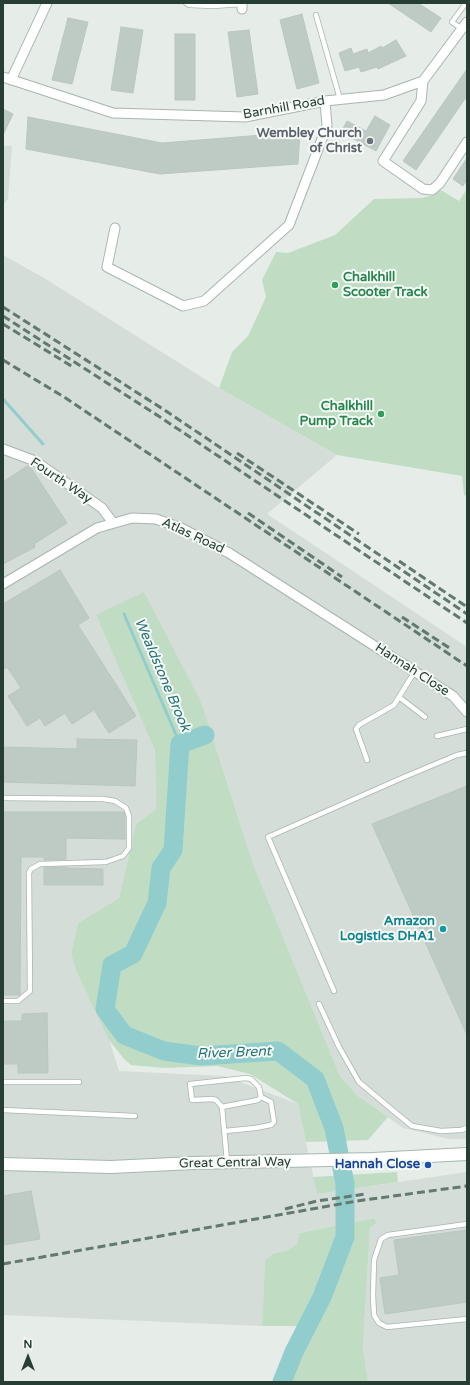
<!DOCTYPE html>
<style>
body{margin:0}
#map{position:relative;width:470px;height:1385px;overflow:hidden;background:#e6ede9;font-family:"Varela Round",sans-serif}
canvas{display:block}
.frame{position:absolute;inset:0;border:4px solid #263e34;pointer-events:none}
.north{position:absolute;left:8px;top:1337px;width:40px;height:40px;-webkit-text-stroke:3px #f6faf7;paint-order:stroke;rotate:0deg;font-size:11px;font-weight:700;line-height:16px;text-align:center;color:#263e34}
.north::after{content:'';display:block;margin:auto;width:14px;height:18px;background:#263e34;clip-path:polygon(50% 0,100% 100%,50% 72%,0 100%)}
</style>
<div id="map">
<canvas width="470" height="1385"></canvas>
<div class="frame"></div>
<div class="north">N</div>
</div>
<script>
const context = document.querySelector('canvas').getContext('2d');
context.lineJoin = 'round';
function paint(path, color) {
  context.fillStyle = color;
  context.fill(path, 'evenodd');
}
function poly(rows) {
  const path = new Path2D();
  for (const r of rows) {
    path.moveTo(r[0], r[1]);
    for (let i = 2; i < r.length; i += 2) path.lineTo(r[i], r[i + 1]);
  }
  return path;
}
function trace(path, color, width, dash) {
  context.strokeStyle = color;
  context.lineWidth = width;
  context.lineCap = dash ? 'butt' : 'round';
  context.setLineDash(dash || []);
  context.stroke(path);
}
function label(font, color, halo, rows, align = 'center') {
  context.font = font + ' "Varela Round",sans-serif';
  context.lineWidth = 4;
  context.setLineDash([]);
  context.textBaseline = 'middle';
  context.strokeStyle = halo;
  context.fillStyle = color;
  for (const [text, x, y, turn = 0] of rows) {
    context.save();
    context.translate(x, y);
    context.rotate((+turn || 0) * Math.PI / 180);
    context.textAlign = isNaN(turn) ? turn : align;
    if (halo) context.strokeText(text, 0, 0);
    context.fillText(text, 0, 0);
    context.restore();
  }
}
paint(poly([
 [3,146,12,146,8,199,3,205],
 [3,255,44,278,219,388,337,455,267,514,467,647,467,1139,449,1139,403,1128,358,1096,340,1076,253,864,202,704,96,615,155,751,156,809,136,824,119,898,78,923,71,954,77,973,109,1039,119,1071,224,1076,298,1104,317,1194,467,1172,467,1382,368,1382,363,1348,370,1228,377,1223,374,1218,299,1233,297,1244,286,1251,274,1253,265,1260,262,1326,3,1315]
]), '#d4ddd8');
paint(poly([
 [467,189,467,496,464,495,462,476,337,455,219,388,232,352,248,336,266,297,262,280,276,252,288,253,335,235,374,199,422,198,434,195,441,190,459,201],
 [144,592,202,704,253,864,340,1076,358,1096,388,1117,368,1140,306,1142,298,1104,250,1074,217,1066,164,1068,131,1065,124,1059,109,1040,77,973,71,954,78,923,119,898,136,824,156,809,155,751,96,615],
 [397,1172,398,1182,317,1194,313,1177],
 [374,1218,377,1223,370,1228,363,1348,368,1382,287,1382,299,1355,296,1326,262,1326,265,1260,274,1253,286,1251,297,1244,299,1233]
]), '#c0ddc4');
trace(poly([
 [3,399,43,444],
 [124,614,180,744]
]), '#92cdce', 3);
trace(poly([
 [205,735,180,744,173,850,161,868,157,903,133,954,112,965,105,1009,124,1035,164,1051,201,1056,278,1051,315,1079,334,1128,345,1184,345,1237,322,1297,294,1352,282,1382]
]), '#92cdce', 19);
const building = poly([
 [388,3,418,3,441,18,431,32,388,3],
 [302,14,319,83,297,89,280,20,302,14],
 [68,18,88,22,72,84,52,80,68,18],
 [121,27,143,30,133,93,111,90,121,27],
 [249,30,258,94,237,97,228,32,249,30],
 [175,34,195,34,195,100,175,100,175,34],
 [396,40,406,56,378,69,377,67,361,72,359,67,345,71,339,53,351,48,353,54,367,49,368,53,381,46,382,48,396,40],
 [467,69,467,96,416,170,403,161,467,69],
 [3,109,13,114,3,135,3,109],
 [375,116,390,125,376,151,341,132,347,121,366,131,375,116],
 [28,117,162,143,300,132,298,164,160,174,26,149,28,117],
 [467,158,467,180,463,186,453,179,467,158],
 [29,465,67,523,34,544,35,547,3,564,3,482,29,465],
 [60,570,89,618,78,625,136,716,109,733,94,710,72,724,65,713,45,726,40,718,27,726,8,696,21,688,7,667,3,670,3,604,60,570],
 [77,739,137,740,135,786,3,782,3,747,77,749,77,739],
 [467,786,467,1035,372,824,467,786],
 [3,812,124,812,125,817,125,839,66,838,66,859,44,860,44,857,21,857,20,995,3,995,3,812],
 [66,867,66,868,103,869,103,885,44,885,44,868,66,867],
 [47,1013,48,1073,18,1073,18,1064,3,1064,3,1021,22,1021,22,1014,47,1013],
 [31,1191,40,1239,3,1245,3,1196,31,1191],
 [467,1230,467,1302,385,1314,380,1278,399,1275,394,1240,467,1230]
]);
paint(building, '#becbc4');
trace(building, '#b8c7bf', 1);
const lane = poly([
 [186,3,189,5,213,6,242,4],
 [316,15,340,99],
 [462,29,452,22,466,3],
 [399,697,425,717],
 [437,736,467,729],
 [367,760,356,729,359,725,394,705,415,671],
 [3,798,103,799,115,801,126,808,129,816,129,848,123,856,106,862,40,864,31,869,29,873,30,991,18,1001,3,1001],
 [334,991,268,837,402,778,457,755,467,753],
 [319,1004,339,1047,359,1082,390,1108,412,1126,441,1131,461,1130,467,1128],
 [3,1082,79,1082],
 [222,1107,258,1100,261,1097,259,1087,251,1079,246,1078,190,1084,192,1100,212,1099,216,1100,222,1107,227,1161],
 [3,1110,135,1116],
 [225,1131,255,1128,271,1125,274,1122,271,1102,261,1097],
 [467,1224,388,1235,381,1239,374,1260,373,1295,374,1315,379,1323,387,1327,467,1319]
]);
const street = poly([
 [242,3,242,9],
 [3,77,113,113,245,117,325,101,384,95,423,81,467,22],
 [11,80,47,3],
 [423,81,421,101,383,161,423,189,432,190,440,183,467,142],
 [115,228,107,267,183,306,204,301,289,225,327,126,325,101],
 [3,449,35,461,102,508,113,523],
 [3,584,97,528,132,518,156,519,181,528,229,553,453,696,467,712]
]);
const secondary = poly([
 [3,1164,111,1167,193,1163,373,1159,467,1154]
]);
trace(lane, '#a9b5af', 6);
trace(street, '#a9b5af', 11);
trace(secondary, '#a5b8af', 14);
trace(lane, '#fff', 4.5);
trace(street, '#fff', 9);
trace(secondary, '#fff', 12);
trace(poly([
 [3,307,166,411,467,614],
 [3,316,160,417,467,623],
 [3,324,73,367],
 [3,360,64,397,467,666],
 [237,453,359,534],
 [248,513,342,577],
 [399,561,467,607],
 [402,617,451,649],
 [285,1209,317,1201,366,1194],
 [3,1264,357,1201,467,1186]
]), '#61796f', 3, [8, 4]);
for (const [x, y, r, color] of [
 [370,141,4,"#6b7280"],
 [335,285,4,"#2e9e5b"],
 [381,414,4,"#2e9e5b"],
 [443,929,4,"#0f9aa8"],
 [428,1165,4,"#1a4fb4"]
]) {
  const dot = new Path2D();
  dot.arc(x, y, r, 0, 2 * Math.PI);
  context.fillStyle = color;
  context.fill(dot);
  trace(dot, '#f6faf7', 1.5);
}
label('13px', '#263e34', '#f6faf7', [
 ["Barnhill Road",284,108,-10],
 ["Fourth Way",61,481,34],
 ["Atlas Road",193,536,25],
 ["Hannah Close",412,670,33],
 ["Great Central Way",235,1163,-1]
]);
label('bold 13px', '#5b616d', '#f6faf7', [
 ["Wembley Church",362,134],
 ["of Christ",362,149]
], 'right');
label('bold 13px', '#27864d', '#f6faf7', [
 ["Chalkhill",343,278],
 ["Scooter Track",343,293],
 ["Chalkhill",373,407,"right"],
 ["Pump Track",373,422,"right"]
], 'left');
label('bold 13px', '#0d838f', '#f6faf7', [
 ["Amazon",435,922],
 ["Logistics DHA1",435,937]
], 'right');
label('bold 13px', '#164399', '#f6faf7', [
 ["Hannah Close",420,1165]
], 'right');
label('italic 14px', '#247476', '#f6faf7', [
 ["Wealdstone Brook",162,675,67],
 ["River Brent",234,1053,-2]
]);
</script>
